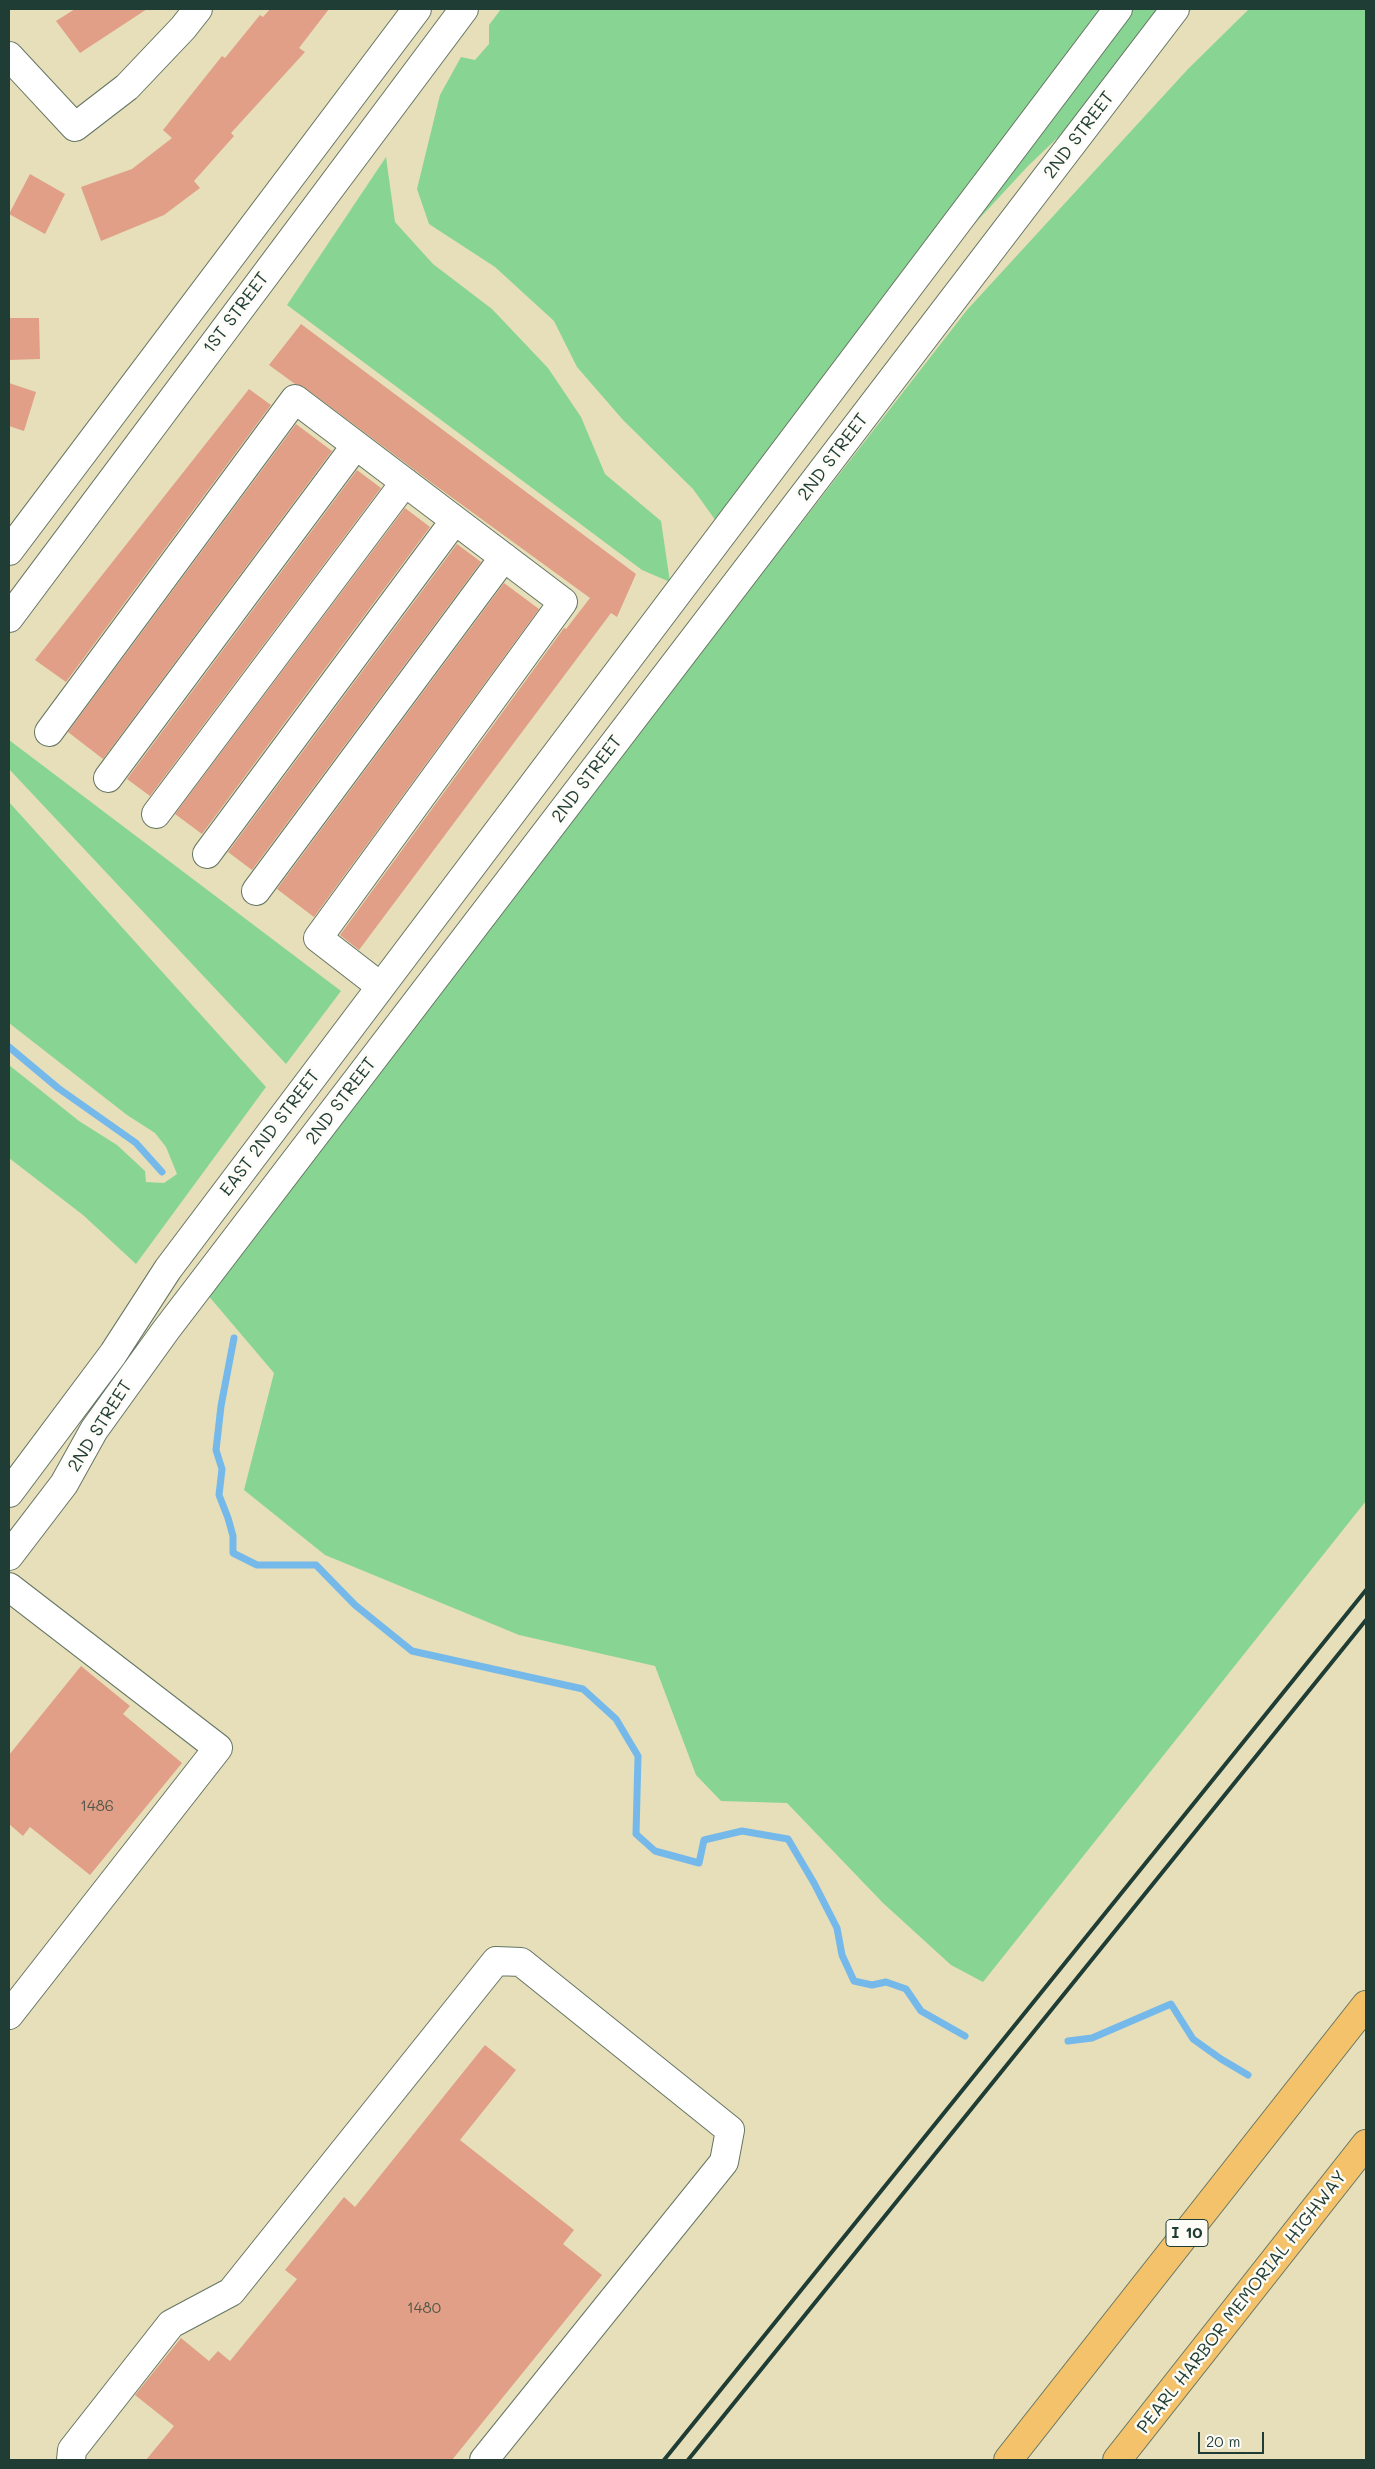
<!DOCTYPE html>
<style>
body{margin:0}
#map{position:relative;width:1375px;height:2469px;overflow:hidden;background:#e6dfba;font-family:Mali,sans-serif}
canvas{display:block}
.frame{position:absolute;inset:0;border:10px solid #1f3d34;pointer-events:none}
.scale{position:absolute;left:1198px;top:2432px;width:66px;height:22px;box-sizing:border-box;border:2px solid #1f3d34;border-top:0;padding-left:6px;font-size:15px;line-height:18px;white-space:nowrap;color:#1f3d34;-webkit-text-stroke:4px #fdfcf7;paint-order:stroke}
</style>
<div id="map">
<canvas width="1375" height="2469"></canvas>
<div class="frame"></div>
<div class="scale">20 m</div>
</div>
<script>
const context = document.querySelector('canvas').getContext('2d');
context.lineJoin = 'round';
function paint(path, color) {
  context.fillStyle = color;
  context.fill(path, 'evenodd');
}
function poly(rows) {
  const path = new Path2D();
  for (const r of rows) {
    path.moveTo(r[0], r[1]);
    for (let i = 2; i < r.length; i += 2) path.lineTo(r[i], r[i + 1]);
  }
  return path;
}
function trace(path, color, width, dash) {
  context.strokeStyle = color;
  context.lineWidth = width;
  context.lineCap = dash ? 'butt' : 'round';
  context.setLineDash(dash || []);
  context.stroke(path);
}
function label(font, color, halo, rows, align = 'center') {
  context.font = font + ' Mali,sans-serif';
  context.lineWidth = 5;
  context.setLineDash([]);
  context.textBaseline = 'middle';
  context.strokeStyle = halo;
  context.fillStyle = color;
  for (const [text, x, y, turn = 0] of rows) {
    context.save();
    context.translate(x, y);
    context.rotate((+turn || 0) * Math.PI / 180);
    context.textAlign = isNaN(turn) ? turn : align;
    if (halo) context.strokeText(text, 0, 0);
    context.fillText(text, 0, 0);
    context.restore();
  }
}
paint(poly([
 [501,9,1192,9,1028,166,902,302,721,528,693,489,623,420,577,367,554,321,495,267,429,224,417,189,440,95,461,57,475,60,489,44,489,25],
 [1249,9,1366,9,1366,1501,983,1982,951,1965,883,1903,787,1803,721,1801,696,1775,655,1666,519,1635,325,1555,244,1490,274,1373,201,1287,678,664,781,549,967,310,1188,69],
 [386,157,395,222,433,264,492,309,548,368,581,417,605,474,661,521,670,582,642,570,287,305],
 [9,740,341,991,286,1064,9,769],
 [9,802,266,1087,136,1264,83,1215,9,1158,9,1065,79,1121,117,1145,145,1171,146,1182,164,1183,177,1174,166,1147,155,1133,127,1115,9,1023]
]), '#88d593');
trace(poly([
 [9,1047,58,1088,136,1143,162,1172],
 [234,1338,221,1406,216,1450,222,1469,219,1495,228,1518,233,1536,233,1553,257,1565,316,1565,355,1605,412,1651,583,1689,616,1719,638,1756,636,1834,655,1851,699,1863,704,1840,742,1831,788,1839,814,1883,837,1928,842,1955,854,1981,872,1985,886,1982,906,1989,921,2011,965,2036],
 [1068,2041,1092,2038,1171,2004,1193,2039,1221,2059,1248,2075]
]), '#75b9eb', 7);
paint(poly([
 [75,9,147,9,80,53,56,21],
 [270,9,329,9,299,48,305,52,231,133,234,136,194,181,200,188,164,215,101,241,81,187,132,169,172,138,163,130,222,56,225,58,260,15,263,17],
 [30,174,65,194,45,234,9,214],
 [9,318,39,318,40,359,9,360],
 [301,324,636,574,617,617,611,613,359,950,340,935,564,628,566,629,590,598,432,483,304,387,295,384,269,365],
 [9,383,36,392,24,431,9,426],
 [249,389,271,405,66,682,35,660],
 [296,424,332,451,103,759,68,732],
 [357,470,381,488,150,796,127,779],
 [405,508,430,527,202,834,175,814],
 [457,544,481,562,252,870,228,852],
 [504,583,539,609,314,917,277,889],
 [81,1666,130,1706,123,1714,182,1763,90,1875,30,1827,23,1836,9,1824,9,1755],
 [485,2045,516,2070,460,2140,574,2230,563,2244,602,2275,452,2460,146,2460,174,2426,135,2395,181,2338,209,2361,218,2351,230,2361,297,2279,285,2270,344,2197,355,2207]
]), '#e09f86');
const minor = poly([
 [9,56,75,127,127,87,183,28,198,9],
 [9,551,417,9],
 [9,618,464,9],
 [49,732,295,399,563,602,318,938,380,986],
 [108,778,356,445],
 [156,814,405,482],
 [207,854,455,520],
 [256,891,504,557],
 [9,1493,113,1354,168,1269,1118,9],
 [9,1556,64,1484,94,1430,166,1330,1175,9],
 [9,1587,218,1748,9,2015],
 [71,2460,72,2450,171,2324,231,2292,496,1961,521,1962,730,2130,724,2162,484,2460]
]);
const highway = poly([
 [1008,2460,1366,2005],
 [1117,2460,1366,2144]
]);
trace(minor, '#657663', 30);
trace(highway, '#657663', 30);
trace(minor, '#fff', 28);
trace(highway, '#f3c26a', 28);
trace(poly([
 [664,2460,1366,1590],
 [688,2460,1366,1620]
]), '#1f3d34', 4);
label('15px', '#4f5648', null, [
 ["1486",97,1806],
 ["1480",424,2308]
]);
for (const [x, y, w] of [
 [1187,2233,42]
]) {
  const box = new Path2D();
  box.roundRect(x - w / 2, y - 13.5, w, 27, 4);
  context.fillStyle = '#fdfcf7';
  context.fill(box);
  trace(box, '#1f3d34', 1);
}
label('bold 16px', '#1f3d34', null, [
 ["I 10",1187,2233]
]);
label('18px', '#1f3d34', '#fdfcf7', [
 ["2ND STREET",1079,135,-53],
 ["1ST STREET",236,313,-53],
 ["2ND STREET",833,457,-53],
 ["2ND STREET",587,779,-53],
 ["2ND STREET",341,1101,-53],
 ["EAST 2ND STREET",270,1133,-53],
 ["2ND STREET",100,1426,-58],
 ["PEARL HARBOR MEMORIAL HIGHWAY",1242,2302,-52]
]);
</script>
